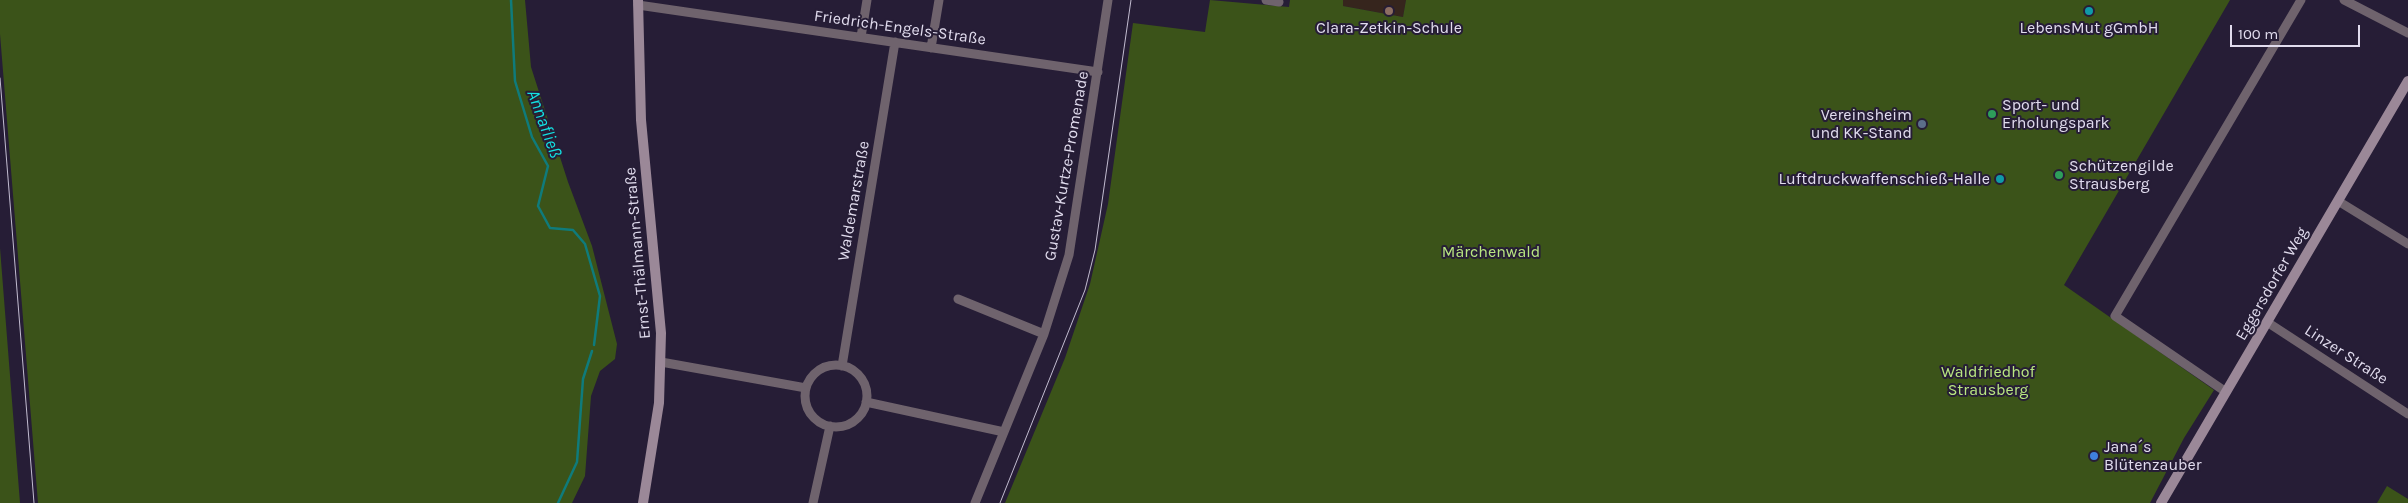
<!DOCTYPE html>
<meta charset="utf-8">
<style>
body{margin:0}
#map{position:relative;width:2408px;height:503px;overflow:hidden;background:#261d36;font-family:Karla,sans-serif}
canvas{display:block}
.scale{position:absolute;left:2230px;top:25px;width:130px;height:22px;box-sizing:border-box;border:2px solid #e1dcee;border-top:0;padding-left:6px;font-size:15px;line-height:18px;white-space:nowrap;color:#e1dcee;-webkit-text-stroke:4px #261d36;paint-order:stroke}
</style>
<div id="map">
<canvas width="2408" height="503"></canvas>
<div class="scale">100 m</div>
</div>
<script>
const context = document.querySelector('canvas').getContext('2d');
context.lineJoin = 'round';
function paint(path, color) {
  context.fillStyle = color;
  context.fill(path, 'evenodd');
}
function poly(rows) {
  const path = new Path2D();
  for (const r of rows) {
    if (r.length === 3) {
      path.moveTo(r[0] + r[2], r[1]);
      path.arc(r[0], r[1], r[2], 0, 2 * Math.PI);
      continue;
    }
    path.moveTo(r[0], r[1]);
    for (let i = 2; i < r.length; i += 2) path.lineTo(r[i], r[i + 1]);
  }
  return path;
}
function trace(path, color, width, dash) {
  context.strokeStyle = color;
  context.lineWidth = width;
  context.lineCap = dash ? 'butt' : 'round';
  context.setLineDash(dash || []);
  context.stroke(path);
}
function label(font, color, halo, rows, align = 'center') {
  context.font = font + ' Karla,sans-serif';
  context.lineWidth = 4;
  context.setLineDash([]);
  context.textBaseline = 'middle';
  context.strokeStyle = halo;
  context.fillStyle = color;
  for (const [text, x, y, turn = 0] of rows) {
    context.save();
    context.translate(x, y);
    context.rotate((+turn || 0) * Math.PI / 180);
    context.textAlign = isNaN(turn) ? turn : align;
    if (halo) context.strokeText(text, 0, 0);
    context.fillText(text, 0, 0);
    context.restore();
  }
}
paint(poly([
 [1343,0,1406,0,1403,17,1343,6]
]), '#36251d');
paint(poly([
 [0,0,525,0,531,67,568,182,592,246,617,344,615,359,600,371,591,396,585,476,572,503,38,503,0,34],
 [1210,0,1289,7,1290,0,1343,0,1343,6,1403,17,1406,0,2230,0,2064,285,2214,390,2184,438,2150,503,1005,503,1065,358,1090,284,1108,204,1133,23,1205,32],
 [0,248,20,503,0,503],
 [2387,486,2408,499,2408,503,2377,503]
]), '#3b5319');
trace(poly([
 [511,0,515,81,532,137,548,166,538,206,550,228,573,230,585,244,600,296,594,345],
 [558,503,577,462,583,379,592,351]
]), '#0f7b7b', 2.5);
trace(poly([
 [1266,0,1279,2],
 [2344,0,2408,33],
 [638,5,1098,72],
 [861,37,867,0],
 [931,48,939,0],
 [2338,201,2408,244],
 [958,299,1044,334],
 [2267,322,2408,414],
 [661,362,806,388],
 [836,396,31],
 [842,366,895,42],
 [2226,392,2115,316,2301,0],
 [866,402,1004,432],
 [813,503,830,426],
 [975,503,1044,334,1069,255,1108,0]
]), '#6f636d', 9);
trace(poly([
 [638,0,641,120,661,333,659,403,643,503],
 [2161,503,2408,81]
]), '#9b8898', 10);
trace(poly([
 [0,78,34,503],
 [1000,503,1085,290,1095,250,1131,0]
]), '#c3bdd1', 1);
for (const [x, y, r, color] of [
 [1389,11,5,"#8d6e63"],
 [2089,11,5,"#0f9aa8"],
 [1992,114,5,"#2e9e5b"],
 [1922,124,5,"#5c6f8a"],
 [2059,175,5,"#2e9e5b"],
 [2000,179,5,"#0f9aa8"],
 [2094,456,5,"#3f7fe0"]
]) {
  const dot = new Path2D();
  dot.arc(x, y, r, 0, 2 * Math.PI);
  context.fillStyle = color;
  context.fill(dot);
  trace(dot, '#261d36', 2);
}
label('16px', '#e1dcee', '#261d36', [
 ["Friedrich-Engels-Straße",900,28,8],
 ["Gustav-Kurtze-Promenade",1067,166,-80],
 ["Waldemarstraße",854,201,-80],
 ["Ernst-Thälmann-Straße",638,253,-95],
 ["Eggersdorfer Weg",2272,284,-60],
 ["Linzer Straße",2346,355,33]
]);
label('16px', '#e1dcee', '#261d36', [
 ["Clara-Zetkin-Schule",1389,28,"center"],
 ["LebensMut gGmbH",2089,28,"center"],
 ["Sport- und",2002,105],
 ["Erholungspark",2002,123],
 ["Vereinsheim",1912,115,"right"],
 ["und KK-Stand",1912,133,"right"],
 ["Schützengilde",2069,166],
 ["Strausberg",2069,184],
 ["Luftdruckwaffenschieß-Halle",1990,179,"right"],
 ["Jana´s",2104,447],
 ["Blütenzauber",2104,465]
], 'left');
label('16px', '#b9e781', '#261d36', [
 ["Märchenwald",1491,252],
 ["Waldfriedhof",1988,372],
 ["Strausberg",1988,390]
]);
label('italic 18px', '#13e1e2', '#261d36', [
 ["Annafließ",544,124,70]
]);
</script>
